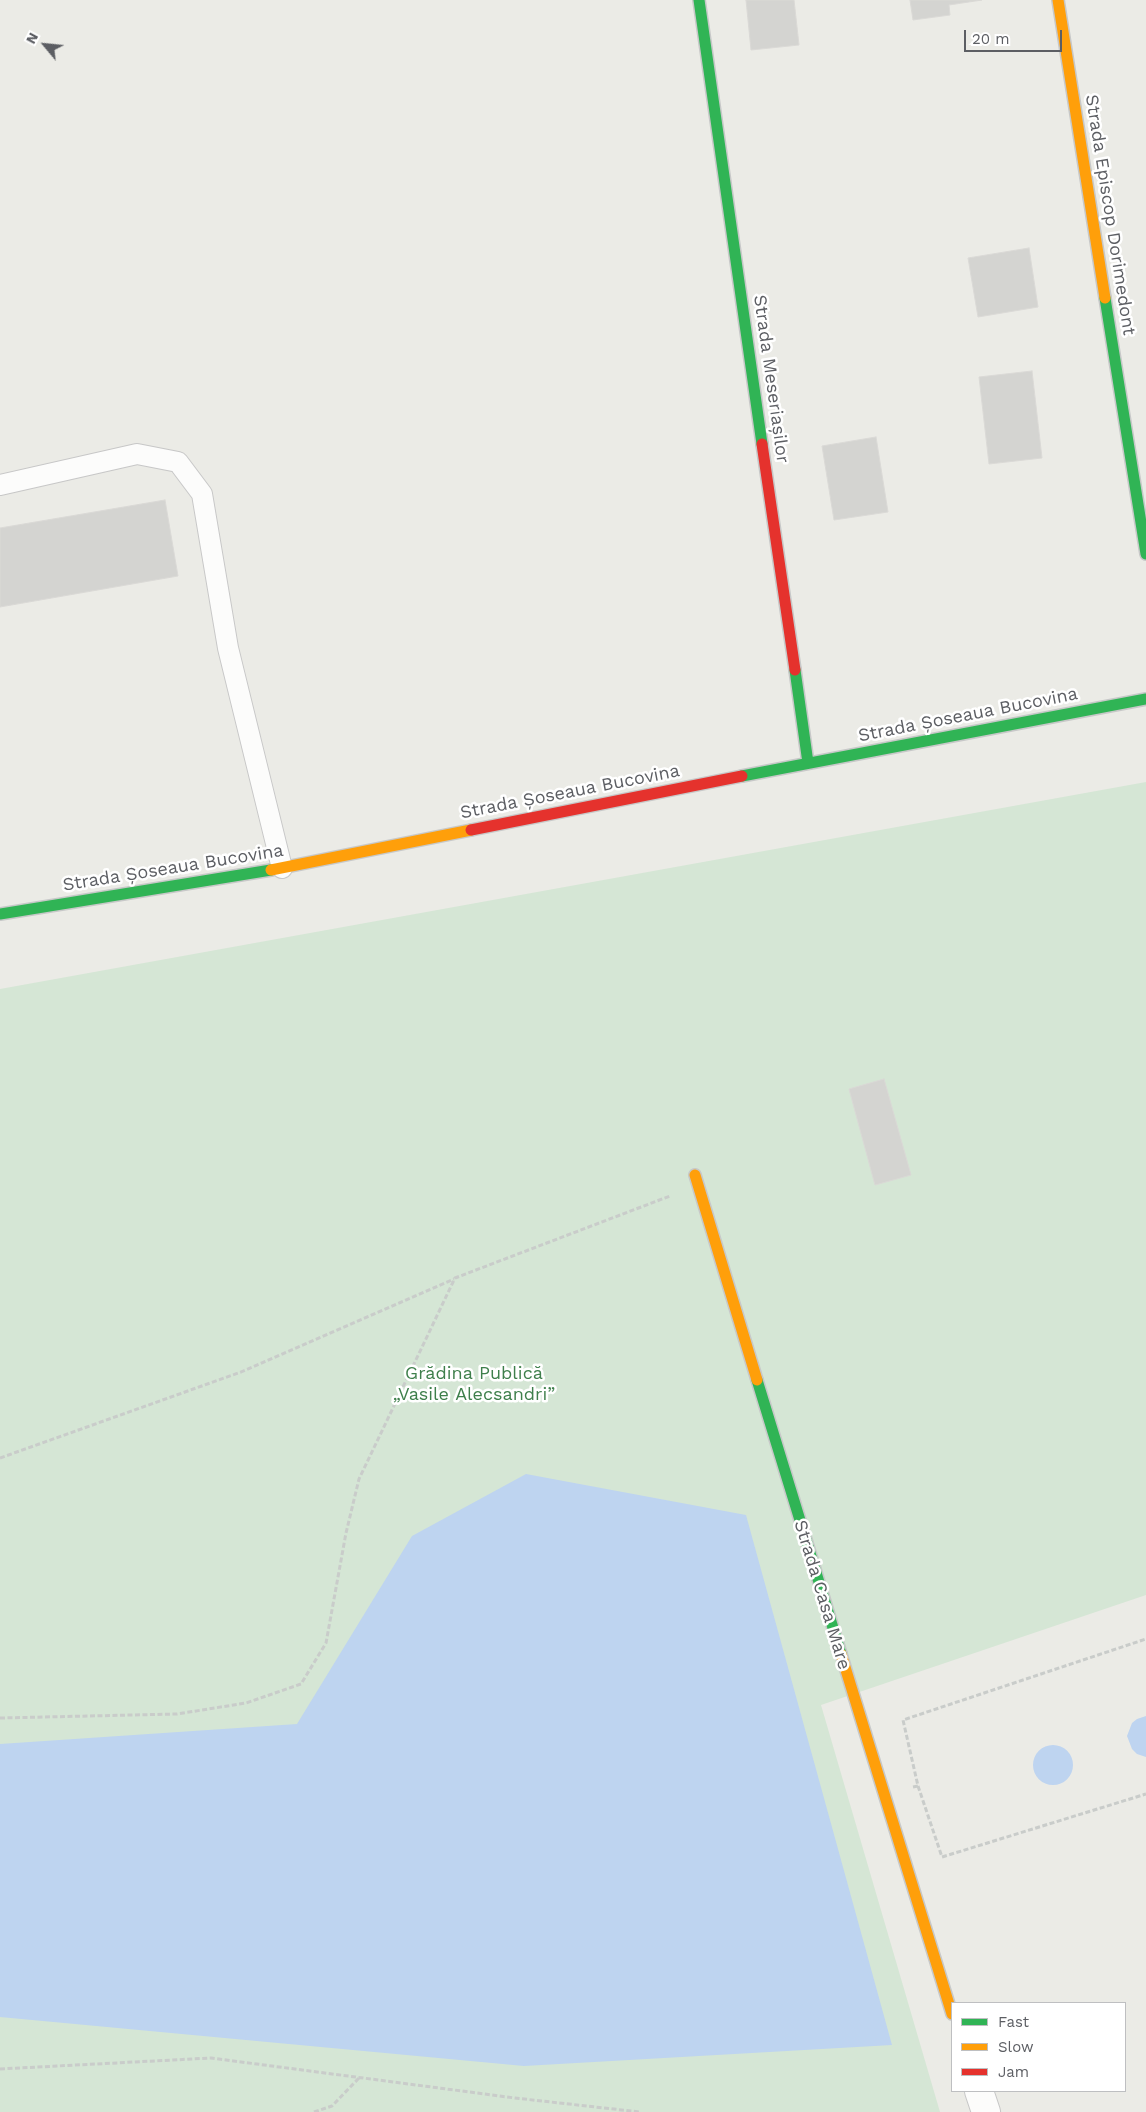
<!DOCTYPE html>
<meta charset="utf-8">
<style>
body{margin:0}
#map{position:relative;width:1146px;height:2112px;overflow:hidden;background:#ebebe6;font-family:"Work Sans",sans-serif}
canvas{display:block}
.legend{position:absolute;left:951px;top:2002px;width:175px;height:90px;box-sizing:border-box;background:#fff;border:1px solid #bebfc1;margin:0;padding:6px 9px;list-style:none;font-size:15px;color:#5c5e63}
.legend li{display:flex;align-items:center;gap:10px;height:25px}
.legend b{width:25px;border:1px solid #bebfc1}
.north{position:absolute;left:20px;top:20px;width:50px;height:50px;-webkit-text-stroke:4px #fff;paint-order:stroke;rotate:298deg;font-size:14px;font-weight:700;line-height:20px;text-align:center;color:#5c5e63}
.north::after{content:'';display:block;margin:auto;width:18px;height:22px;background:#5c5e63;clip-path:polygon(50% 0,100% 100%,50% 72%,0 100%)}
.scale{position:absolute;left:964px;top:30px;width:98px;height:22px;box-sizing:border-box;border:2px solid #5c5e63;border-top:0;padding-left:6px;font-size:15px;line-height:18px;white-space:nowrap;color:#5c5e63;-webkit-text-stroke:4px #fff;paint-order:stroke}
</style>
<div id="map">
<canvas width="1146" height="2112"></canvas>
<ul class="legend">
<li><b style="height:6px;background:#30b455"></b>Fast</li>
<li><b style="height:6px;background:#ff9f0a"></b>Slow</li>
<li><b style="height:6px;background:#e5322d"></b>Jam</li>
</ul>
<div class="north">N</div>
<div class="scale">20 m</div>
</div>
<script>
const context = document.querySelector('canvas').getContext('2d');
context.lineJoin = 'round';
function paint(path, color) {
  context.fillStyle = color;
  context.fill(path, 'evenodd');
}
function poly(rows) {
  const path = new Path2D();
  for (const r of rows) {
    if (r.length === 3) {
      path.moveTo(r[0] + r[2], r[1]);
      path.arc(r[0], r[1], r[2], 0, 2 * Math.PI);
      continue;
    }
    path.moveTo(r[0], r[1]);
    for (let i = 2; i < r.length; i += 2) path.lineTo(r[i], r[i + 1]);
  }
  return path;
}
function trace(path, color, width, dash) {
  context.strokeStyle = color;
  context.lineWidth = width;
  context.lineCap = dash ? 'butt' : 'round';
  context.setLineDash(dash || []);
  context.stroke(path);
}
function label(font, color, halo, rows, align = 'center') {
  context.font = font + ' "Work Sans",sans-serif';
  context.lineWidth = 5;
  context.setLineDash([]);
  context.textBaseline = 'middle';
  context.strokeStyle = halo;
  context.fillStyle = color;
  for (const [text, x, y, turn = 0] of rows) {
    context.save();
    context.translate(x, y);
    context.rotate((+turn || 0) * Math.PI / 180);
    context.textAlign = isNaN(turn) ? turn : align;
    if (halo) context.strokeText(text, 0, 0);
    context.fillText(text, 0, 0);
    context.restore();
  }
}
paint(poly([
 [1146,782,1146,1595,821,1705,940,2112,0,2112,0,989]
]), '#d5e6d5');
paint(poly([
 [526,1474,746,1515,892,2045,524,2066,0,2017,0,1744,297,1724,412,1536],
 [1146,1716,1146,1757,1137,1754,1132,1749,1127,1736,1132,1723,1137,1719],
 [1053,1765,20]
]), '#bed4f0');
const building = poly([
 [746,0,794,0,799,45,751,50,746,0],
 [910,0,982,0,949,5,950,15,913,20,910,0],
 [1029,248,1038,307,978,317,968,258,1029,248],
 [1032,371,1042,458,989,464,979,377,1032,371],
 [876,437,888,512,834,520,822,446,876,437],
 [165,500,178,576,0,607,0,528,165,500],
 [884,1079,911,1175,875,1185,849,1089,884,1079]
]);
paint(building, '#d4d4d1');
trace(building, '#dad9d6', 1);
const lane = poly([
 [0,485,137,454,178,462,202,494,228,648,282,868]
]);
const street = poly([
 [979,2091,986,2112]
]);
const fast = poly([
 [699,0,762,444],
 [1105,298,1146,554],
 [795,670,808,763],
 [742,776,1146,699],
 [0,914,271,870],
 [757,1380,841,1654]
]);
const slow = poly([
 [1058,0,1105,298],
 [271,870,471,830],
 [695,1175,757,1380],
 [841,1654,952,2014]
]);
const jam = poly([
 [762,444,795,670],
 [471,830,742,776]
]);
trace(lane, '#c7c7c7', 22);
trace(street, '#c7c7c7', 30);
trace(fast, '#c7c8c8', 14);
trace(slow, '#c7c8c8', 14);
trace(jam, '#c7c8c8', 14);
trace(poly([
 [0,1458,241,1372,454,1279],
 [0,1718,177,1714,246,1703,301,1684,326,1643,346,1533,359,1479,455,1278,670,1196],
 [918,1786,942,1857,1146,1794],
 [913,1787,918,1786,903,1720,1146,1639],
 [0,2069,211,2058,515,2098,640,2112],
 [314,2112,332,2106,359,2078]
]), '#c9ccca', 3, [5, 2.5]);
trace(lane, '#fcfcfb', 20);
trace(street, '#fcfcfb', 28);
trace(fast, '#30b455', 11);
trace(slow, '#ff9f0a', 11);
trace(jam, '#e5322d', 11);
label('18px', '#5c5e63', '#fff', [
 ["Strada Episcop Dorimedont",1110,215,81],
 ["Strada Meseriașilor",771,379,82],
 ["Strada Șoseaua Bucovina",968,715,-11],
 ["Strada Șoseaua Bucovina",570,792,-11],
 ["Strada Șoseaua Bucovina",173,868,-9],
 ["Strada Casa Mare",822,1595,73]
]);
label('18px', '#3e7f4b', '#fff', [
 ["Grădina Publică",474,1374],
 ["„Vasile Alecsandri”",474,1395]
]);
</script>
